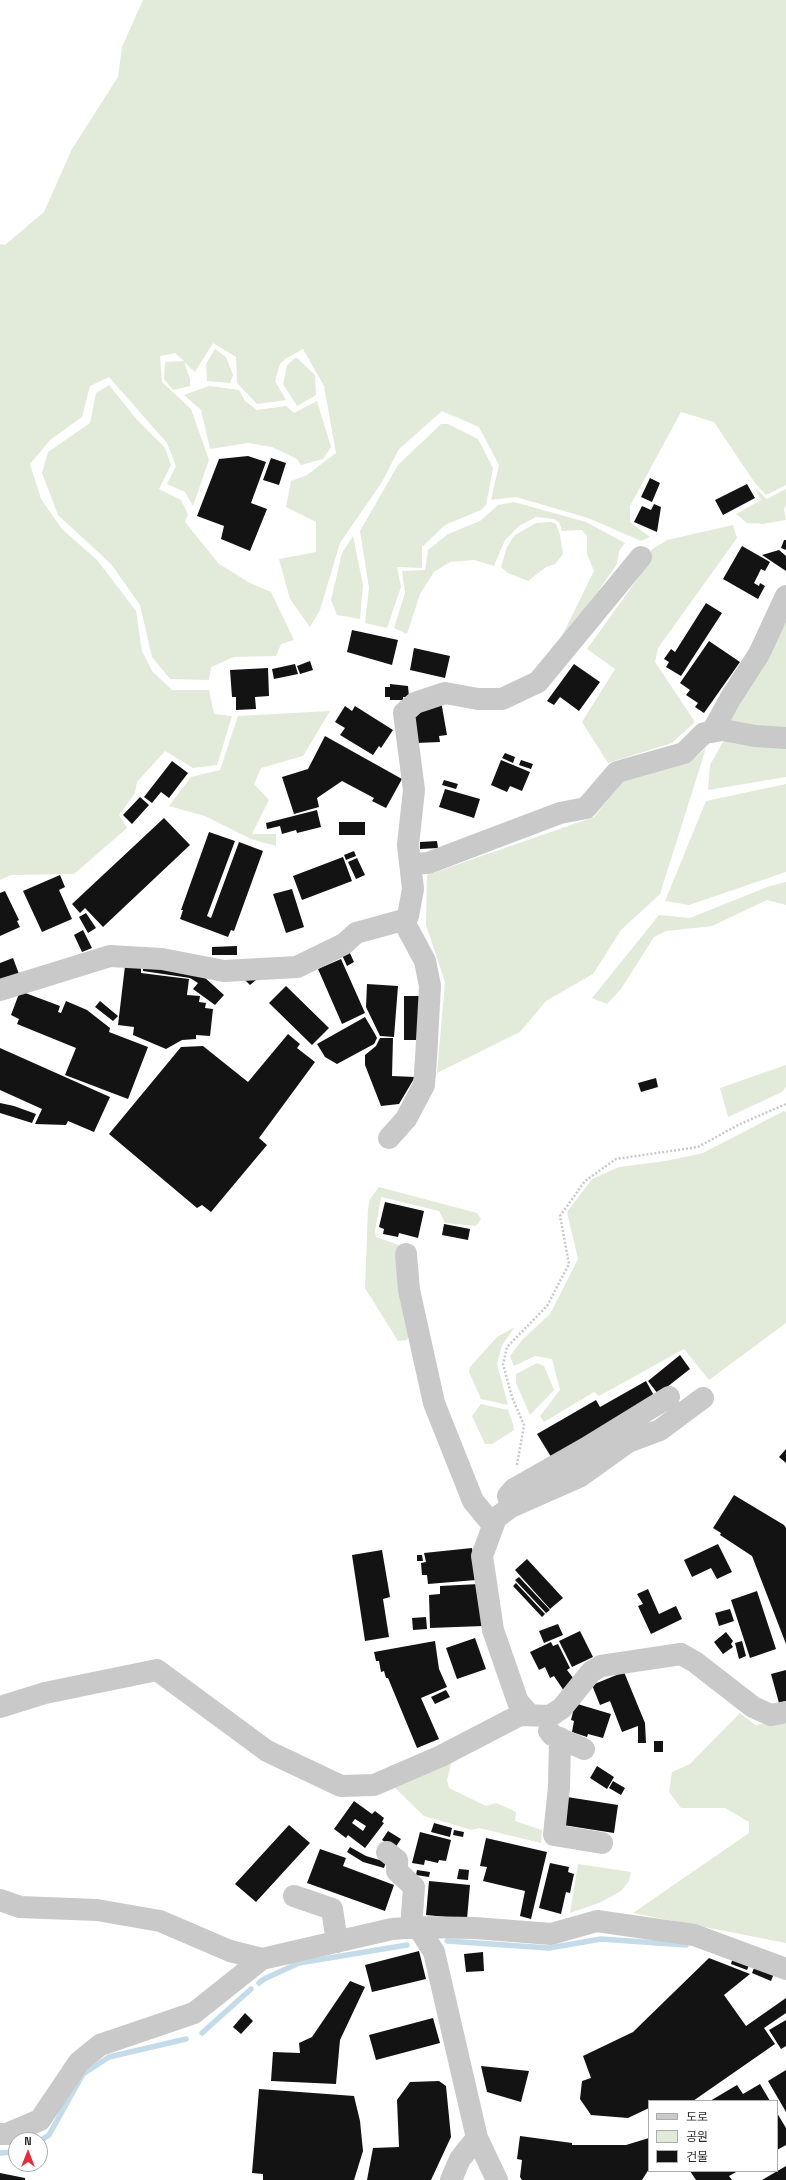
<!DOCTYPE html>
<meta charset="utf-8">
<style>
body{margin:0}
#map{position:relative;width:786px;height:2180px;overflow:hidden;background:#fff;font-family:"Space Grotesk","Noto Sans KR",sans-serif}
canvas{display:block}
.legend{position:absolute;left:648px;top:2100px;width:130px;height:72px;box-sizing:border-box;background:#fff;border:1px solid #ababab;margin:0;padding:5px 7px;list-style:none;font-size:12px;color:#2c2c2c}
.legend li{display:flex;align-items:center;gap:8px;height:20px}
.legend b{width:20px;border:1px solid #ababab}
.north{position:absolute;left:8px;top:2132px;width:40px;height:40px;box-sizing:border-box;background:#fff;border:1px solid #ababab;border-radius:50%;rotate:0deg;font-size:11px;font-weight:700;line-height:16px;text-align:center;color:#2c2c2c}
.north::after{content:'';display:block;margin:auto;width:14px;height:18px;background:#e42c3d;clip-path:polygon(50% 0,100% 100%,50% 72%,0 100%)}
</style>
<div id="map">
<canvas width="786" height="2180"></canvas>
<ul class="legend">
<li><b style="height:5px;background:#c9c9c9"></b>도로</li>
<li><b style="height:11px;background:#e2ead9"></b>공원</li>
<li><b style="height:11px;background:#131313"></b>건물</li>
</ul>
<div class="north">N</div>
</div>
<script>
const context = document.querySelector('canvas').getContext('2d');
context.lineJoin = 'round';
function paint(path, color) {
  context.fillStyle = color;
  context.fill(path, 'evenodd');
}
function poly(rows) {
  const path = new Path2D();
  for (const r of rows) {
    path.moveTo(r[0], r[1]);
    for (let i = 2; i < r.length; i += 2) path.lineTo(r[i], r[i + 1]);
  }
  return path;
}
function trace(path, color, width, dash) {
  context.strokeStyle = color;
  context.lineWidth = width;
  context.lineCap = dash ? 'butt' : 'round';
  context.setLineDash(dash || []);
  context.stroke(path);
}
paint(poly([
 [143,0,786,0,786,485,766,495,755,483,714,422,681,412,630,506,630,522,650,537,641,541,588,518,516,497,491,500,499,465,479,427,442,411,399,449,382,482,340,543,320,610,310,627,290,599,279,559,316,552,316,522,286,507,291,481,307,475,336,453,324,386,303,349,285,359,280,364,275,381,286,400,257,404,237,383,236,357,213,343,195,372,184,362,190,379,190,386,173,390,164,379,165,362,184,361,175,353,160,356,162,382,191,409,209,460,193,506,185,492,167,484,176,466,167,443,109,377,90,386,82,417,50,440,30,464,41,499,62,529,97,560,136,611,142,651,152,671,172,690,209,690,214,714,232,716,217,765,193,768,165,751,137,782,135,793,119,815,127,828,74,874,11,875,0,880,0,244,5,245,44,212,72,149,118,77,122,47],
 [215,349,226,357,233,375,230,383,207,381,206,364],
 [296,357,315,375,316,395,297,406,283,384,287,365],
 [109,385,138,421,165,448,171,465,159,489,181,500,188,514,185,522,219,564,250,583,271,592,294,640,281,644,276,656,234,657,211,667,209,680,170,679,152,657,140,605,111,564,58,515,42,473,48,452,90,423,96,393],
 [209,386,239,390,245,401,257,410,286,406,294,413,317,401,331,447,323,459,301,465,297,459,272,447,248,443,210,449,201,410,184,395],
 [441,424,448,424,478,439,493,468,486,505,481,510,445,525,422,547,422,568,397,567,401,587,387,628,365,623,369,588,360,531,398,465],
 [755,488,767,499,786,489,786,505,784,509,786,520,763,524,747,523,736,514,761,500],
 [514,502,586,522,625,543,619,551,617,564,563,642,561,638,594,571,587,554,587,536,582,530,562,531,559,522,554,519,536,517,519,526,505,540,494,566,474,560,450,562,434,572,420,594,407,634,394,628,405,593,402,571,425,570,428,550,448,534,480,521,498,505],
 [551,522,556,524,560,535,563,554,555,564,546,567,528,581,508,573,501,567,507,547,515,535,536,523],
 [733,525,737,538,658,648,655,662,695,722,672,743,608,763,582,722,615,669,587,649,651,560,651,550,667,540],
 [353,536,363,585,360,619,337,615,331,600,342,553],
 [786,622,786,728,748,726,726,720],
 [330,711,303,756,261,768,254,784,269,800,252,834,276,834,276,846,251,839,205,816,169,806,191,777,220,770,238,716],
 [724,740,786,747,786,777,708,790,710,765],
 [706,748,660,894,621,930,593,974,546,1001,520,1032,437,1073,445,982,426,925,427,875,594,817,623,781,691,761],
 [786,784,786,872,689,905,665,901,706,801],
 [786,882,786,905,767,900,712,926,666,931,654,937,621,989,607,1004,592,998,659,915,690,918,770,886],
 [786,1065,786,1087,782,1092,728,1117,720,1088],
 [784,1111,786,1112,786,1323,709,1380,684,1349,599,1396,594,1392,544,1422,540,1416,560,1390,552,1359,535,1356,514,1366,510,1356,522,1340,550,1314,578,1259,567,1212,592,1179,619,1167,666,1161,703,1153],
 [379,1187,477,1213,481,1219,476,1226,445,1223,439,1211,381,1197,375,1231,376,1237,399,1245,397,1267,410,1332,407,1340,398,1341,365,1288,368,1209,370,1199],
 [515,1327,502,1345,497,1364,508,1405,481,1399,469,1372,470,1367,497,1337],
 [537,1363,544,1366,554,1390,530,1415,516,1383,516,1374],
 [481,1404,508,1410,513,1424,514,1430,492,1444,485,1444,472,1416],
 [740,1713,755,1725,786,1721,786,1943,633,1913,749,1833,749,1822,725,1808,681,1808,669,1792,672,1772,690,1764],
 [452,1760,447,1780,449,1788,486,1806,496,1803,516,1812,515,1821,542,1830,541,1843,479,1828,472,1830,424,1816,394,1787],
 [578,1864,631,1872,629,1881,621,1891,599,1903,570,1913]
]), '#e2ead9');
trace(poly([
 [447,1941,549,1948,601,1939,686,1945],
 [259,1983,264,1979,299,1963,407,1945],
 [202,2033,251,1989],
 [40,2141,49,2135,83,2074,109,2057,186,2039],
 [0,2153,16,2152]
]), '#c4dcea', 5.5);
paint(poly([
 [248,456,266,462,251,503,267,509,250,551,221,539,224,526,197,516,219,459],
 [271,458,286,463,279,485,263,480],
 [650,478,660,483,652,502,641,497],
 [747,484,755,498,723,515,715,500],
 [654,504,661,507,657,532,634,522,642,506,651,510],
 [784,540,786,540,786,550,781,548],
 [742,546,770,562,765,571,761,569,754,583,759,586,760,583,765,586,758,599,723,579],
 [779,550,786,556,786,571,762,555],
 [706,603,722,613,681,676,666,667,669,662,664,659,671,649,675,652],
 [352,630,398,640,392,665,347,652],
 [709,641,740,662,704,713,695,707,698,703,686,695,690,690,680,683],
 [414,648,450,656,445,678,410,670],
 [310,661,313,670,300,674,297,666],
 [295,664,298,674,274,679,272,669],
 [574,664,600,682,579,711,560,697,554,705,547,701],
 [268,668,269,696,255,697,256,709,236,710,236,697,232,697,230,670],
 [390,684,408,686,409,697,403,697,403,700,390,700,390,697,385,697,385,687,390,687],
 [441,701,447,735,439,736,440,742,416,743,414,709],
 [345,706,352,711,355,706,393,730,381,748,379,746,373,755,340,735,345,728,335,722],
 [325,736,402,779,386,808,372,801,374,798,342,781,317,798,319,807,294,814,282,777,308,769],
 [505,753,515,757,513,763,502,758],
 [501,760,530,772,522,791,510,786,507,792,491,785],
 [521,760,533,764,531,769,519,765],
 [172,761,188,773,169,798,161,792,152,803,144,797],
 [444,780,458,784,456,789,442,785],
 [445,789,480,799,474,818,439,807],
 [140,797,149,805,132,824,123,815],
 [317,810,321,827,297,833,296,830,282,834,280,826,267,829,266,823],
 [164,818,190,845,103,927,85,908,80,913,72,904],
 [339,822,365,822,365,835,339,835],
 [209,832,235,841,207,916,211,918,239,842,263,851,234,931,231,930,228,937,180,919,183,910,181,910],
 [437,841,438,848,420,849,420,842],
 [354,851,356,856,346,860,344,855],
 [343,857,352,881,302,900,293,876],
 [357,858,365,875,356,879,348,862],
 [60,875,65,887,59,890,72,919,42,932,23,891],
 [292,889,304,927,286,933,273,894],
 [5,891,19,920,17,921,20,927,0,936,0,893],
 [86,913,96,928,88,933,79,917],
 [83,930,92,948,82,952,74,935],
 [237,946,237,955,212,955,212,947],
 [349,951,354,962,347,966,342,955],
 [13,958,19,974,0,981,0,963],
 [341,959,365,1013,342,1024,318,969],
 [143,965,203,976,224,995,215,1005,193,989,198,983,190,978,143,971],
 [125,966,141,966,141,973,189,979,187,995,200,996,199,1002,206,1003,205,1008,213,1009,210,1036,196,1035,196,1039,182,1040,166,1049,133,1035,134,1027,118,1025],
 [240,975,256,980,250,985],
 [367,984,398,986,394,1037,380,1036,366,1007],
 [286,986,329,1028,312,1045,269,1003],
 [20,991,60,1006,58,1012,61,1013,66,1001,87,1010,110,1028,109,1032,148,1047,128,1099,65,1075,76,1048,17,1024,19,1019,11,1015],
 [404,996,422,996,421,1040,404,1040],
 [100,1001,118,1016,113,1021,95,1007],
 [365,1017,375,1034,377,1038,374,1044,337,1064,325,1057,317,1044],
 [288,1034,300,1044,297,1048,315,1062,259,1138,267,1145,211,1212,202,1205,197,1208,109,1134,181,1047,203,1046,248,1082],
 [380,1038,393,1038,392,1076,415,1077,399,1104,381,1106,365,1065,365,1055,376,1046],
 [0,1048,110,1097,94,1132,68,1121,66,1125,35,1124,42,1109,0,1090],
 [656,1078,658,1087,641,1092,638,1083],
 [0,1103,14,1106,36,1114,32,1123,0,1113],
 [385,1202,424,1211,418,1238,399,1233,398,1237,383,1234,384,1229,379,1227],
 [444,1224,470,1229,468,1240,442,1235],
 [680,1355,690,1369,658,1394,648,1381],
 [646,1381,657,1401,553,1460,537,1434,596,1400,600,1407],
 [786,1449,786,1463,779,1457],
 [734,1495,784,1525,786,1528,786,1644,752,1556,720,1535,721,1533,713,1528],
 [718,1544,732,1572,717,1579,711,1568,692,1577,684,1560],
 [472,1548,476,1580,428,1584,427,1575,422,1575,421,1563,426,1562,424,1553],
 [382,1550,390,1597,383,1599,389,1637,365,1641,352,1555],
 [417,1555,422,1555,423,1561,417,1561],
 [527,1559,563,1598,550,1609,515,1570],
 [519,1577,550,1610,546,1613,515,1580],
 [516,1583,545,1614,542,1617,513,1586],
 [479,1584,483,1626,430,1628,429,1595,440,1594,440,1586],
 [648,1589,659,1614,676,1606,682,1619,651,1634,638,1606,643,1604,637,1594],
 [757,1591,776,1649,750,1658,731,1600],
 [730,1609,734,1621,719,1626,715,1613],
 [426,1617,427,1629,413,1630,412,1618],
 [558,1624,563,1635,544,1643,539,1631],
 [580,1631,593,1657,572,1667,559,1641],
 [726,1632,733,1641,731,1644,733,1647,723,1654,714,1642],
 [475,1638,486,1669,457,1679,446,1648],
 [435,1641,439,1669,447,1687,421,1698,439,1739,417,1748,388,1678,386,1678,384,1671,381,1672,379,1661,376,1661,374,1652],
 [742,1641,746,1656,739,1659,735,1643],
 [551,1642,553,1646,558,1644,570,1668,567,1670,574,1679,564,1691,554,1676,550,1678,545,1667,539,1670,530,1652],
 [786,1670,786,1701,779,1703,771,1674],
 [624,1672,645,1723,646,1743,638,1743,638,1726,622,1732,610,1701,600,1705,592,1685],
 [446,1690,450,1697,435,1704,431,1697],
 [574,1703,611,1714,603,1738,588,1734,587,1737,572,1732,574,1721,571,1720,573,1712,571,1711],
 [654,1741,663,1741,663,1752,654,1752],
 [597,1766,614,1777,607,1789,590,1778],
 [613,1781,625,1788,621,1795,609,1788],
 [567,1797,618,1805,614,1833,563,1825],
 [354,1801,372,1814,375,1811,384,1818,382,1822,384,1823,365,1848,348,1835,346,1838,334,1829],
 [355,1819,366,1826,363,1831,352,1823],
 [434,1823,452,1828,450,1837,431,1832],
 [289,1825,310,1843,256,1902,235,1884],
 [454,1830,464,1832,463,1837,453,1835],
 [388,1831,401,1839,395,1848,382,1840],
 [420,1832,451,1840,446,1861,439,1860,438,1863,425,1860,424,1865,412,1863],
 [486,1838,547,1852,531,1919,520,1916,525,1891,483,1881,487,1867,480,1866],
 [350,1847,366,1856,386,1862,384,1868,363,1862,347,1852],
 [320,1849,346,1858,343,1866,394,1885,385,1911,307,1883],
 [550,1863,569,1867,568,1872,574,1874,570,1893,566,1892,561,1914,539,1908],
 [459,1869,469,1870,468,1880,457,1879],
 [417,1870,430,1872,429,1877,416,1875],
 [429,1881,470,1885,467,1919,426,1915],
 [419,1951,426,1979,372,1992,365,1965],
 [483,1952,484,1971,466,1972,464,1954],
 [733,1957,750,1963,747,1970,731,1964],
 [709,1958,750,1974,724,1995,746,2026,786,1998,786,2013,764,2028,775,2044,693,2101,649,2101,649,2108,628,2118,591,2115,580,2099,582,2081,591,2078,583,2056,633,2032],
 [756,1963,775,1971,771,1981,752,1973],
 [350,1981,365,1987,340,2040,336,2084,271,2081,273,2052,300,2053,299,2043,312,2037],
 [245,2013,253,2021,241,2034,233,2027],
 [433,2018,440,2043,376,2060,369,2035],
 [786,2020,786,2046,781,2049,769,2030],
 [481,2066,529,2071,521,2102,487,2092],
 [786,2070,786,2112,768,2081],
 [439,2081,446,2086,451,2137,431,2180,367,2180,373,2148,399,2147,397,2100,410,2082],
 [760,2084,770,2101,710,2101,737,2085,743,2094],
 [259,2089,354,2096,360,2121,363,2151,354,2180,263,2180,263,2174,252,2173],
 [777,2113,786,2128,786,2145,777,2150],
 [520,2136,572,2143,572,2145,626,2145,649,2138,649,2169,642,2180,522,2180,520,2177,522,2160,517,2159],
 [786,2166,786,2180,762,2180],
 [690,2171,738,2171,729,2176,732,2180,696,2180],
 [0,2173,25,2178,25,2180,0,2180]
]), '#131313');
trace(poly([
 [517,1465,524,1425,512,1397,503,1364,507,1347,547,1306,569,1264,560,1216,585,1181,616,1159,698,1147,738,1125,786,1104]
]), '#c9c9c9', 2.5, [2, 2]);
trace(poly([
 [712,732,730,699,759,654,786,596],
 [410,864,428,863,560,813,586,808,617,772,684,753,704,733,723,730,755,736,786,738],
 [0,990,110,956,162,959,224,971,297,967,344,944,356,933,403,920,408,916,413,889,408,845,414,790,404,713,415,703,445,693,478,699,502,699,538,682,641,557],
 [389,1138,406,1119,424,1085,426,1058,430,986,425,961,403,920],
 [406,1254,409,1290,434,1403,473,1501,492,1524],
 [511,1507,508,1496,514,1489,586,1448,669,1397],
 [0,1707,45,1693,157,1670,267,1751,341,1786,374,1785,441,1756,520,1715,550,1716,562,1708,591,1672,601,1666,681,1654,695,1662,753,1707,771,1715,786,1712],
 [530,1715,518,1702,493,1630,482,1556,496,1518,511,1507,579,1477,628,1442,660,1430,703,1398],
 [549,1731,552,1735,584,1749],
 [560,1738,559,1787,554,1835,602,1843],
 [387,1852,397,1860,397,1871,414,1887,411,1928],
 [294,1896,332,1909,337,1942],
 [0,1900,20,1907,97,1910,160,1921,230,1951,262,1959,392,1929,418,1927,434,1952,477,2138,497,2180],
 [418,1927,475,1928,551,1934,597,1921,694,1935,786,1969],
 [0,2134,7,2134,40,2120,79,2062,100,2045,194,2013,262,1959],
 [451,2180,460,2159,477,2138]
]), '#c9c9c9', 22);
</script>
